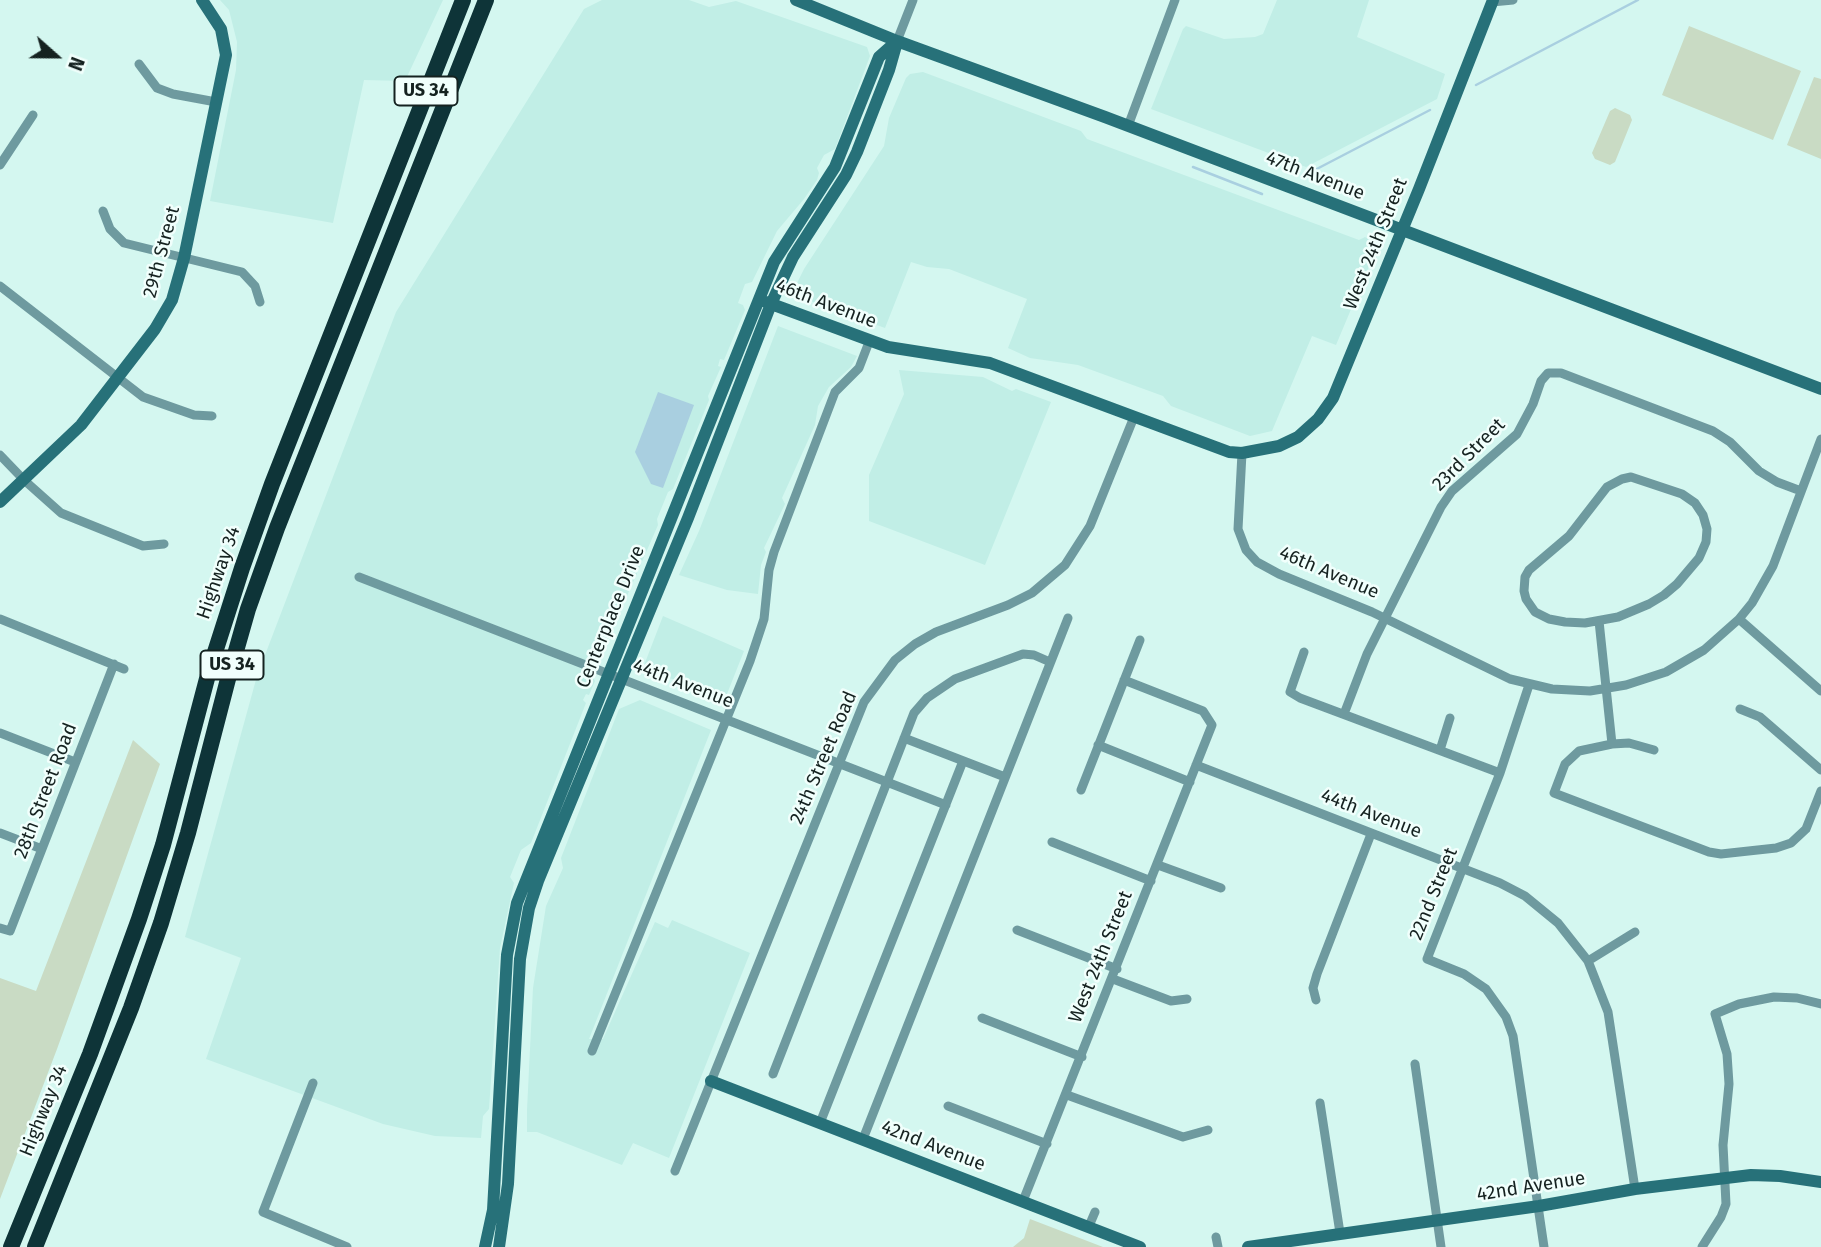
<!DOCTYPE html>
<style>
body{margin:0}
#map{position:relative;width:1821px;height:1247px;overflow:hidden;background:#d4f7f0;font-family:"Fira Sans",sans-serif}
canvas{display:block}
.north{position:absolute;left:21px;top:21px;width:70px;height:70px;-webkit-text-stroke:5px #f1fffc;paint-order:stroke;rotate:111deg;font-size:19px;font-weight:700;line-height:28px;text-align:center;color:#152220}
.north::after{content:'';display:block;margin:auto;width:24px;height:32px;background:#152220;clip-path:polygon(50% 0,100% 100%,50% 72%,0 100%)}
</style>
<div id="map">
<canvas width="1821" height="1247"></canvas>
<div class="north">N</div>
</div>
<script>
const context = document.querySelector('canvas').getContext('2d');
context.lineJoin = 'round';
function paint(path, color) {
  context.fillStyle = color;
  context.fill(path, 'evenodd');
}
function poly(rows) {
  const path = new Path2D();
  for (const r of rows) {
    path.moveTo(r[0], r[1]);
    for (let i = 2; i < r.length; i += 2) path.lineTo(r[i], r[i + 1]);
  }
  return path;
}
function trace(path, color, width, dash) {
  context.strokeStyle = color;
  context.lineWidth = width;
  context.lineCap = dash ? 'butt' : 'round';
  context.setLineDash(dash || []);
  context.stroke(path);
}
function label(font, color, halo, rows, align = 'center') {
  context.font = font + ' "Fira Sans",sans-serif';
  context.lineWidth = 5;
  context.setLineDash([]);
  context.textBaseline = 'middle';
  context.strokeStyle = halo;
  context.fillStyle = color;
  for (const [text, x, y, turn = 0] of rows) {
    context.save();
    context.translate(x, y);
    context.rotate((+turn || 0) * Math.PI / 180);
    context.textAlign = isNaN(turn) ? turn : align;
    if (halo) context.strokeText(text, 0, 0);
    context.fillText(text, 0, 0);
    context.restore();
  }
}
paint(poly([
 [220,0,443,0,405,81,364,80,333,223,210,201,236,70,237,42,229,10],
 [602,0,689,0,709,7,736,1,867,47,870,56,835,149,824,155,817,168,819,173,817,180,804,199,777,231,752,282,745,284,738,303,743,305,745,310,724,360,720,359,718,366,721,367,708,396,709,400,673,489,668,492,657,519,658,525,592,676,595,681,589,695,586,694,583,700,586,703,531,843,521,850,510,877,514,883,500,948,489,1109,483,1116,481,1138,435,1136,383,1124,206,1059,241,958,185,937,257,676,396,312,584,9],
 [1277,0,1369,0,1357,37,1445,74,1437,99,1306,167,1151,109,1183,29,1186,26,1224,39,1255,37,1263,34],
 [923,72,1081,131,1087,139,1359,240,1365,237,1378,245,1336,345,1312,336,1272,431,1250,436,1171,406,1163,396,1078,365,1030,358,1008,348,1027,299,949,269,927,267,911,262,885,328,813,302,803,295,795,287,804,269,884,146,889,118,906,78,910,74],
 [778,326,857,356,851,367,829,387,818,406,815,425,782,498,785,504,764,548,766,552,761,565,758,594,727,590,679,575,699,531],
 [899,370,983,377,1012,391,1016,389,1051,402,985,565,869,521,869,475,904,394],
 [663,616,744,651,725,699,643,668],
 [640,700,711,730,589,1039,603,1039,655,922,668,928,672,920,750,953,669,1158,633,1143,622,1165,537,1132,527,1132,527,1110,533,988,546,906,563,868,561,858,619,709]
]), '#c1eee6');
paint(poly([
 [1689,26,1801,71,1773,140,1662,95],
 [1814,77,1821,79,1821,159,1787,145],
 [1615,108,1630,115,1632,120,1615,162,1610,165,1595,159,1592,153,1610,111],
 [133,740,160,764,57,1049,0,1199,0,978,36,991],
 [1030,1219,1103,1247,1013,1247,1024,1238]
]), '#c9dbc4');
paint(poly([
 [658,392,694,405,663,488,651,484,635,452]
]), '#a9cfe0');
trace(poly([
 [1476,85,1638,0],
 [1193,167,1262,194],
 [1309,173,1430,110]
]), '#a9cfe0', 2.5);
trace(poly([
 [1492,2,1513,0],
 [897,41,913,0],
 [139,64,157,88,173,94,216,102],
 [1128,126,1175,0],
 [0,165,33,115],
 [103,211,110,229,124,243,242,272,255,286,260,302],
 [0,286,143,397,194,415,212,416],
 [1242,453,1238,529,1246,550,1257,562,1279,574,1372,612,1510,679,1552,689,1590,691,1626,685,1666,672,1704,650,1739,619,1752,603,1773,566,1821,439],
 [0,455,24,480,61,513,143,546,164,544],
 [1631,477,1682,494,1695,503,1703,515,1707,529,1706,542,1699,558,1677,584,1664,595,1649,604,1618,617,1585,623,1565,622,1549,619,1535,612,1526,599,1524,591,1525,577,1529,570,1569,536,1607,487,1622,479,1631,477],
 [359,577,946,805],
 [0,619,124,669],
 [1739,619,1821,691],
 [1599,621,1612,744],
 [1304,652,1290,692,1300,698,1500,773],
 [1529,685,1500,773,1427,959,1464,974,1486,989,1506,1017,1513,1036,1544,1247],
 [1740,709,1760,717,1821,770],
 [1344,714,1367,654,1441,507,1452,491,1517,434,1533,404,1541,381,1548,373,1561,373,1713,431,1730,442,1759,471,1777,482,1801,491],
 [0,733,75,762],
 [904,738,1005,777],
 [1098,745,1190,782],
 [1440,750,1450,718],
 [1654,750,1629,743,1612,744,1579,751,1565,764,1554,793,1709,852,1721,854,1776,848,1791,843,1806,829,1821,791],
 [1196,765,1500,883,1525,896,1558,923,1588,961,1608,1012,1635,1189],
 [1081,790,1140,640],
 [0,833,42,849],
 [1052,842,1151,881],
 [1158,865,1221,888],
 [0,928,10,931,114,664],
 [1017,930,1117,969],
 [1588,961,1635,932],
 [1113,979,1171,1001,1187,999],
 [1316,1000,1313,988,1317,974,1371,834],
 [982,1018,1082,1057],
 [592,1051,750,661,764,619,769,570,774,552,835,392,859,368,869,342],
 [1415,1064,1441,1247],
 [773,1074,914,713,927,698,955,679,1023,654,1034,655,1050,662],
 [313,1083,263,1212,347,1247],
 [1067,1095,1183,1137,1208,1130],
 [1320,1103,1340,1233],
 [948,1106,1047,1144],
 [820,1123,963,761],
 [863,1139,1068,618],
 [675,1171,864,702,895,660,915,644,936,632,1008,605,1032,593,1065,565,1090,526,1134,417],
 [1023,1201,1212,725,1203,711,1124,680],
 [1089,1226,1095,1212],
 [1216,1237,1218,1247],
 [1702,1247,1721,1217,1726,1204,1723,1145,1729,1084,1727,1054,1715,1014,1739,1004,1774,997,1797,998,1821,1004]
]), '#6e9a9f', 9);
trace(poly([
 [796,0,897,41,1105,117,1821,389],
 [766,302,888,347,990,363,1229,452,1242,453,1279,446,1298,437,1318,419,1333,398,1419,189,1493,0],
 [0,502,81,425,155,329,172,300,184,258,226,55,221,29,202,0],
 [711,1081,1140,1247],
 [485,1247,493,1210,507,955,517,903,774,262,835,167,879,57,897,41],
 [499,1247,508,1184,520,959,529,908,538,881,688,518,771,304,793,257,846,175,857,152,889,70,897,42],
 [1248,1247,1539,1206,1635,1189,1751,1175,1780,1176,1821,1182]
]), '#277179', 12);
trace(poly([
 [11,1247,90,1054,139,919,163,845,209,671,242,568,272,484,463,0],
 [35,1247,131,1008,161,923,188,833,228,679,248,609,277,528,486,0]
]), '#0e3438', 16);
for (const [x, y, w] of [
 [426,91,63],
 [232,665,63]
]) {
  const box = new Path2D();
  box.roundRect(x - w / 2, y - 14.5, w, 29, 5);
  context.fillStyle = '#f1fffc';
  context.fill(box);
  trace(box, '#152220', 2);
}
label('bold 18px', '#152220', null, [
 ["US 34",426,91],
 ["US 34",232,665]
]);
label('19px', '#152220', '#f1fffc', [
 ["47th Avenue",1315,176,21],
 ["West 24th Street",1376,244,-68],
 ["29th Street",162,252,-75],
 ["46th Avenue",826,304,21],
 ["23rd Street",1469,455,-45],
 ["Highway 34",219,573,-71],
 ["46th Avenue",1329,573,23],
 ["Centerplace Drive",611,617,-68],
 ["44th Avenue",683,684,21],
 ["24th Street Road",824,758,-67],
 ["28th Street Road",46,791,-69],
 ["44th Avenue",1371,814,21],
 ["22nd Street",1434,894,-68],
 ["West 24th Street",1101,957,-68],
 ["Highway 34",44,1111,-68],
 ["42nd Avenue",933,1146,21],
 ["42nd Avenue",1531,1187,-9]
]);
</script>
